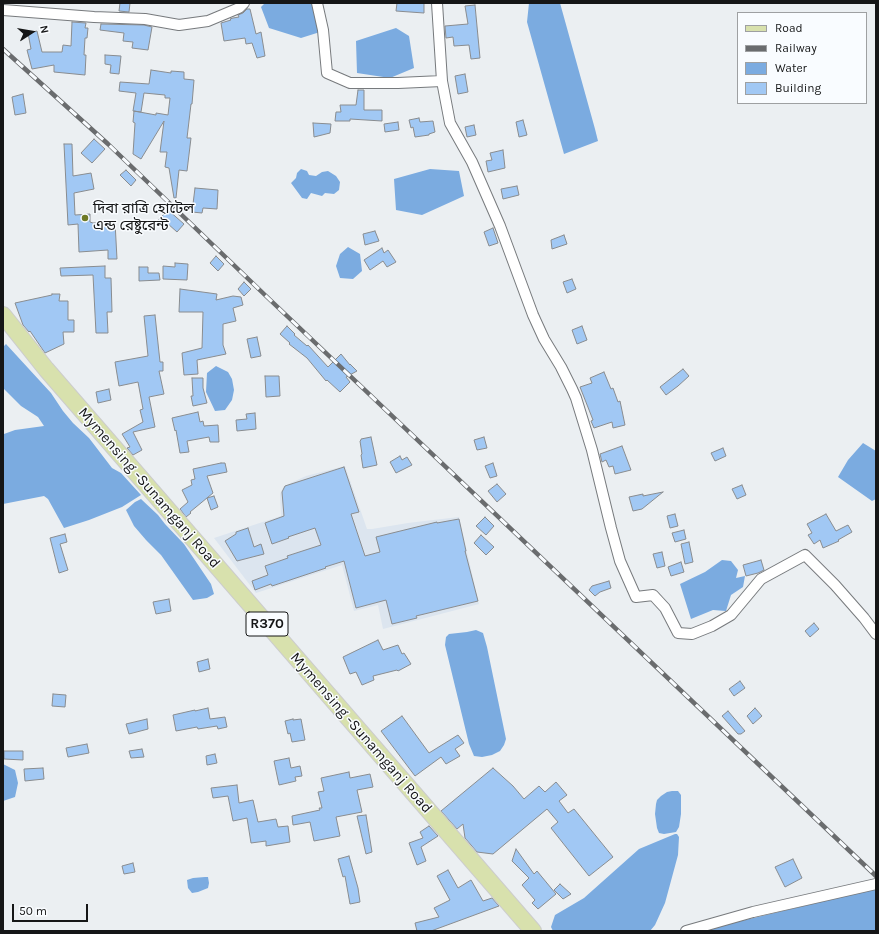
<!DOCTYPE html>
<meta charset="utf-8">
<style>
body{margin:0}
#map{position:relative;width:879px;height:934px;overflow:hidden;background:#ebeff2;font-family:Karla,sans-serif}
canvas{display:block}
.frame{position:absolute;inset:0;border:4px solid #151617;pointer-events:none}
.legend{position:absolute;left:737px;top:12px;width:130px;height:92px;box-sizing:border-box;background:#f9fcff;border:1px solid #9ea0a2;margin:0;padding:5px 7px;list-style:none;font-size:12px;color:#151617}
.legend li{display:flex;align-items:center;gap:8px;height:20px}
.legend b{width:20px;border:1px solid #9ea0a2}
.north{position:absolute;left:12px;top:12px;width:40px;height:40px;-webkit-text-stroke:3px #f9fcff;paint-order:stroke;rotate:78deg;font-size:11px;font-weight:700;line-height:16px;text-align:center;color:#151617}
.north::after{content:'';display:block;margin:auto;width:14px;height:18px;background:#151617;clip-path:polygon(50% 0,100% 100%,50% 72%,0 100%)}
.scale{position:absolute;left:12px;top:904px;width:76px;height:18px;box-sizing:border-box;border:2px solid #151617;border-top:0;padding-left:5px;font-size:12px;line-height:14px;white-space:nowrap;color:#151617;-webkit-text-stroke:3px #f9fcff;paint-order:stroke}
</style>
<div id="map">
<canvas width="879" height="934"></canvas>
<div class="frame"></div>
<ul class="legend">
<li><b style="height:5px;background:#d8e1ad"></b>Road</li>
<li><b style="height:5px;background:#6a6c6e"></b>Railway</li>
<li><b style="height:11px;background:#7babe0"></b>Water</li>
<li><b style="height:11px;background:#a1c8f4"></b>Building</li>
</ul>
<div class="north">N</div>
<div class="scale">50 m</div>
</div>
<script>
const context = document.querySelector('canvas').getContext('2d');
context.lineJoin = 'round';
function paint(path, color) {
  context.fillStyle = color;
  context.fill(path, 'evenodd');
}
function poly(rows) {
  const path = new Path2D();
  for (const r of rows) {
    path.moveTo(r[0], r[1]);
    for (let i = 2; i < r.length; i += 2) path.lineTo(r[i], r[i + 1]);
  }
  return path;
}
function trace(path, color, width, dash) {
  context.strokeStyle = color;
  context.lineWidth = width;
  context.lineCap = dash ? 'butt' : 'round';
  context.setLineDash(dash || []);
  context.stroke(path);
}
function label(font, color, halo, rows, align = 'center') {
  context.font = font + ' Karla,"Noto Sans Bengali",sans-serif';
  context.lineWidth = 3;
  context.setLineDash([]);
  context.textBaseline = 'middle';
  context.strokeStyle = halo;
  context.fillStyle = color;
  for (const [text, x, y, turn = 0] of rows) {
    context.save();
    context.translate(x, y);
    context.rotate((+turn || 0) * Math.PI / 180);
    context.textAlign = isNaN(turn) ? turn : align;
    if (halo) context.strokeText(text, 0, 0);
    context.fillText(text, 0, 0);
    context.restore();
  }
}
paint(poly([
 [345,466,367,529,372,529,408,523,459,517,479,604,383,629,378,605,354,611,342,565,256,593,214,538,281,516,280,494,284,486,306,476],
 [343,467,359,512,336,519,321,474],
 [281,517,289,538,272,544,265,523],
 [459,519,466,550,441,523],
 [248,528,254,547,261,545,254,557,245,558,236,532],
 [356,528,364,554,328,566,319,540],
 [318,546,326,568,294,578,287,556],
 [367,556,379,602,356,608,344,562],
 [279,561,286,582,272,586,265,566],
 [442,561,477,601,454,607],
 [437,562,448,608,424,614,413,568],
 [405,570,417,618,392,623]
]), '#dce5ef');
paint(poly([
 [265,3,311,3,318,17,320,32,301,38,269,28,261,7],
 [529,3,560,3,595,129,598,141,564,154,527,22],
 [396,28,409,36,414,68,390,78,357,73,356,41],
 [301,169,307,171,309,175,316,176,322,172,328,171,336,176,340,182,339,190,334,194,325,193,322,196,311,193,307,199,302,198,291,183,296,178,297,173],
 [430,169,459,171,464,196,422,215,396,210,394,179],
 [348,247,360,254,362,271,353,279,340,278,336,266,340,254],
 [6,344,51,393,63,411,73,423,89,438,112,468,121,473,141,495,122,507,89,520,64,528,48,499,44,496,3,504,3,436,4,434,15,430,44,426,38,417,21,406,3,388,3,347],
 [216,366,228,372,232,379,234,390,232,400,225,410,215,411,206,392,207,373],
 [863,443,876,451,876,499,872,501,838,477,848,460],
 [141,499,158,515,165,524,184,544,211,584,214,594,207,598,193,600,161,555,146,540,134,526,126,510,135,502],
 [722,560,731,561,738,570,736,578,745,576,743,587,731,595,726,611,713,610,691,619,680,584,705,572],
 [476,630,483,633,487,647,506,739,504,745,500,751,492,755,482,757,474,756,469,744,445,645,446,637,449,634,467,632],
 [3,764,15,770,18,783,15,797,3,801],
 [672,791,678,791,681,795,681,814,679,827,676,832,664,834,659,833,657,828,655,814,656,804,657,800,661,796,667,792],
 [675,834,677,834,679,837,678,855,665,903,655,925,650,931,553,931,551,927,555,915,584,898,639,849],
 [205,877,208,877,209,883,208,888,198,892,192,893,188,888,187,880,193,878],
 [874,889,876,889,876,931,706,931,716,927]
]), '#7babe0');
const building = poly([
 [120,3,130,3,129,12,119,11,120,3],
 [397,3,424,3,424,13,396,11,397,3],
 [475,5,480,58,471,59,469,45,454,46,453,37,446,38,445,26,468,24,465,6,475,5],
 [247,9,250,9,256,34,261,32,265,56,257,58,252,43,246,44,245,38,224,41,221,23,231,20,230,19,233,18,239,17,238,15,243,13,247,9],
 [72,22,86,23,85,28,88,28,87,38,85,38,84,55,86,55,85,75,54,72,54,65,32,69,27,50,31,49,28,33,37,31,42,52,62,52,63,45,71,46,72,22],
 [101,24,144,25,152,27,148,50,132,48,133,42,123,41,124,33,100,30,101,24],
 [105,55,121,56,119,74,110,73,111,65,105,64,105,55],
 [151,70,171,73,171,71,184,72,184,79,194,80,192,104,191,104,187,138,191,138,187,171,179,170,176,198,174,198,169,168,165,167,167,152,160,152,164,121,141,159,133,154,135,123,133,122,134,111,156,115,156,113,168,115,170,98,165,98,165,95,144,93,141,112,133,111,136,93,119,91,120,82,149,84,151,70],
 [465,74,468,92,458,94,455,76,465,74],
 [358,90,364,90,364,110,382,110,382,121,350,119,350,121,335,121,336,112,341,112,340,105,356,105,358,90],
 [23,94,26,113,15,115,12,97,23,94],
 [419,118,420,122,433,121,435,132,429,134,429,135,415,137,413,127,411,128,409,120,419,118],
 [523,120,527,135,519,137,516,122,523,120],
 [398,122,399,130,385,132,384,124,398,122],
 [313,123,331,124,330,133,314,137,313,123],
 [474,125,476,135,467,137,465,127,474,125],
 [94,139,105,149,92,163,81,153,94,139],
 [64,144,72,144,73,176,91,173,94,189,74,193,75,215,90,214,90,222,93,223,115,222,117,259,108,259,108,250,79,252,78,224,68,225,64,144],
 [503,150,505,168,488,172,486,161,492,160,490,153,503,150],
 [126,170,136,180,131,186,120,175,126,170],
 [517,186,519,195,503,199,501,189,517,186],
 [195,188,218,190,217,209,203,208,202,213,192,212,195,188],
 [168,210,184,224,177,232,167,223,164,227,157,221,168,210],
 [493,228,498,243,489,246,484,232,493,228],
 [375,231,379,241,365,245,363,234,375,231],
 [564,235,567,244,552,249,551,240,564,235],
 [382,248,384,253,388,250,396,262,387,267,383,261,370,270,364,260,382,248],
 [216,256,224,264,218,271,210,263,216,256],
 [175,263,188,264,187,280,163,279,163,266,175,267,175,263],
 [105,266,105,278,111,278,112,312,107,312,108,333,96,333,93,275,61,276,60,268,105,266],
 [139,267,148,267,148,273,159,273,160,280,139,281,139,267],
 [572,279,576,289,567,293,563,282,572,279],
 [244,282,251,289,244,296,238,289,244,282],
 [180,289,217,294,216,300,233,296,241,297,243,305,233,308,236,321,223,324,223,345,226,354,197,360,198,374,184,375,182,353,202,348,203,312,179,312,180,289],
 [52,294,60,294,59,301,68,301,68,320,74,320,74,332,63,332,64,344,45,353,30,331,29,332,23,325,15,303,52,295,52,294],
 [155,315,160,362,163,362,163,371,159,371,164,394,149,397,155,427,133,432,142,450,133,455,127,448,130,447,122,434,143,422,140,410,143,409,138,382,119,386,115,362,148,356,144,316,155,315],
 [287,326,295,334,294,335,307,346,308,345,328,367,341,354,350,365,350,364,357,371,346,377,350,382,340,392,327,380,326,381,307,358,289,344,290,343,280,334,287,326],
 [582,326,587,340,577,344,572,330,582,326],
 [257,337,261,356,251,358,247,339,257,337],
 [683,369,689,376,678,386,666,395,660,387,683,369],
 [604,372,611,389,613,388,618,402,620,401,625,425,613,428,612,422,594,428,591,421,593,420,580,387,592,383,590,378,604,372],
 [265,376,279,376,280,396,266,397,265,376],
 [192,378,203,378,203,388,207,403,193,406,191,396,193,396,192,378],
 [109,389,111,400,98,403,96,392,109,389],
 [198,412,200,422,203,421,204,426,218,425,219,442,210,442,209,437,187,441,189,452,180,453,176,430,175,431,172,418,198,412],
 [255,413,256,429,237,431,236,420,247,419,246,414,255,413],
 [371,437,377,465,363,468,361,455,362,454,360,441,361,440,361,439,371,437],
 [484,437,487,448,477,450,474,440,484,437],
 [622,446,631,470,615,474,613,466,609,467,606,460,602,462,600,454,622,446],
 [723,448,726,456,715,461,711,453,723,448],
 [400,456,402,460,407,457,412,465,396,473,390,462,400,456],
 [221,463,225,463,227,472,207,476,213,493,190,512,191,513,186,517,180,509,188,502,182,490,192,485,191,480,195,479,193,469,221,463],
 [493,463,497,476,490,478,485,466,493,463],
 [344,467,359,512,351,514,365,556,380,552,376,537,437,522,437,523,459,519,466,551,465,551,478,601,416,616,417,618,392,624,386,600,356,608,344,561,325,567,326,568,272,586,271,584,255,590,252,581,268,575,265,566,288,558,287,556,321,545,315,528,288,537,289,538,272,544,265,523,284,516,282,492,285,486,344,467],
 [497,484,506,494,497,502,488,491,497,484],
 [742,485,746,495,737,499,732,489,742,485],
 [663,492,642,509,633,511,629,497,643,494,643,496,663,492],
 [214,496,218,507,211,510,207,498,214,496],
 [675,514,678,526,670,528,667,516,675,514],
 [826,514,836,531,848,525,852,532,838,540,839,541,823,548,820,540,814,544,808,535,812,533,807,524,826,514],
 [485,517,494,526,486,535,476,526,485,517],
 [248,528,254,547,261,544,264,554,237,561,225,541,236,534,236,532,248,528],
 [684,530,686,539,675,542,672,533,684,530],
 [65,534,67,542,60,544,68,570,59,573,50,538,65,534],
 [481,535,494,547,486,555,474,543,481,535],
 [689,542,693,562,685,564,681,544,689,542],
 [662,552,665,566,657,568,653,554,662,552],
 [761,560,764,570,758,573,746,576,743,565,761,560],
 [681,562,684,572,671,576,668,567,681,562],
 [609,581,611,588,600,592,595,596,589,590,592,586,609,581],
 [169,599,171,611,156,614,153,602,169,599],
 [814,623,819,629,810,637,805,631,814,623],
 [378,640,383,650,398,645,402,654,404,653,411,664,398,671,397,670,373,676,374,680,362,685,356,672,350,674,343,657,378,640],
 [208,659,210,669,199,672,197,662,208,659],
 [740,681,745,688,734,696,729,689,740,681],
 [53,694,66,695,65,707,52,706,53,694],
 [208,708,210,719,225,717,227,727,218,729,217,726,198,729,197,727,176,731,173,715,195,710,195,711,208,708],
 [755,708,762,716,753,724,747,716,755,708],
 [728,711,745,731,741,734,738,734,722,716,728,711],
 [402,716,429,753,458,735,464,743,455,749,460,756,446,764,441,757,415,776,381,731,402,716],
 [147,719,148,729,129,734,126,724,147,719],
 [293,719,293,720,301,719,305,740,292,742,290,733,288,734,285,721,293,719],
 [87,744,89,753,68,757,66,748,87,744],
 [142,749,144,757,131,758,129,751,142,749],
 [4,751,23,751,23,760,4,759,4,751],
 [215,754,217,763,207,765,206,756,215,754],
 [289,758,291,768,300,766,302,776,295,777,296,781,279,785,274,761,289,758],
 [43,768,44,779,25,781,24,769,43,768],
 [493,768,513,786,524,799,539,786,545,792,556,782,567,795,559,801,568,813,574,809,613,857,589,876,551,828,558,822,547,809,493,854,477,852,465,838,463,824,457,829,441,811,493,768],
 [349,772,350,778,370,774,373,787,357,790,362,812,336,817,340,836,314,841,310,822,293,825,292,816,320,810,319,808,322,808,318,792,324,791,321,778,349,772],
 [237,785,239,803,253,800,258,822,276,819,278,827,288,826,290,842,266,846,266,841,251,843,247,818,233,821,228,796,213,798,211,788,237,785],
 [366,815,372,852,366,854,357,816,366,815],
 [429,826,438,836,421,847,426,861,417,865,409,843,423,838,420,832,429,826],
 [516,849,534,874,537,871,556,894,538,909,532,903,535,900,522,885,529,878,512,861,516,849],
 [349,856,358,888,360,902,350,904,345,876,343,877,338,859,349,856],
 [793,859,802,878,785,887,775,867,793,859],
 [133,863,135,872,124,874,122,866,133,863],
 [448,870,458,888,471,880,483,901,492,898,499,906,431,931,417,931,415,923,439,917,434,908,450,900,437,876,448,870],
 [560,884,571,894,563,899,554,890,560,884]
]);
paint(building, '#a1c8f4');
trace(building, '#898c8f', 1);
const minor = poly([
 [317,3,323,30,327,73,350,83,398,83,442,81,450,123,472,162,500,226,533,315,544,339,561,367,572,389,576,398,592,450,611,528,620,561,636,597,653,595,665,608,678,633,692,634,712,626,731,615,761,579,805,555,835,585,864,618,876,634],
 [437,3,442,81],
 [3,10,94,17,145,19,179,25,208,21,239,8,244,3],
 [686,931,753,912,876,884]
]);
const primary = poly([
 [3,315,46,369,533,931]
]);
trace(minor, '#777a7d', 12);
trace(primary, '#ccc', 18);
trace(minor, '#fff', 10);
trace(primary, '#d8e1ad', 16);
const rail = poly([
 [3,49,108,144,266,296,876,876]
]);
trace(rail, '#6a6c6e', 4.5);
trace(rail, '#f9fcff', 3, [9]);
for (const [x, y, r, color] of [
 [85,218,4,"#6e7a27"]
]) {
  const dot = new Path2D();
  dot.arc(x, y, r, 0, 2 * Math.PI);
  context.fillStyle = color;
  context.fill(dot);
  trace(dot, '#f9fcff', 1.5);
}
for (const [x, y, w] of [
 [267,624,42]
]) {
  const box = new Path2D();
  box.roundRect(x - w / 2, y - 12, w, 24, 3);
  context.fillStyle = '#f9fcff';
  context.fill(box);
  trace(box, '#151617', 1);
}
label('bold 14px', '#151617', null, [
 ["R370",267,624]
]);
label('15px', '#151617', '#f9fcff', [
 ["দিবা রাত্রি হোটেল",93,209],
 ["এন্ড রেষ্টুরেন্ট",93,226]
], 'left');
label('15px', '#151617', '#f9fcff', [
 ["Mymensing -Sunamganj Road",149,488,49],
 ["Mymensing -Sunamganj Road",361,733,49]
]);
</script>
